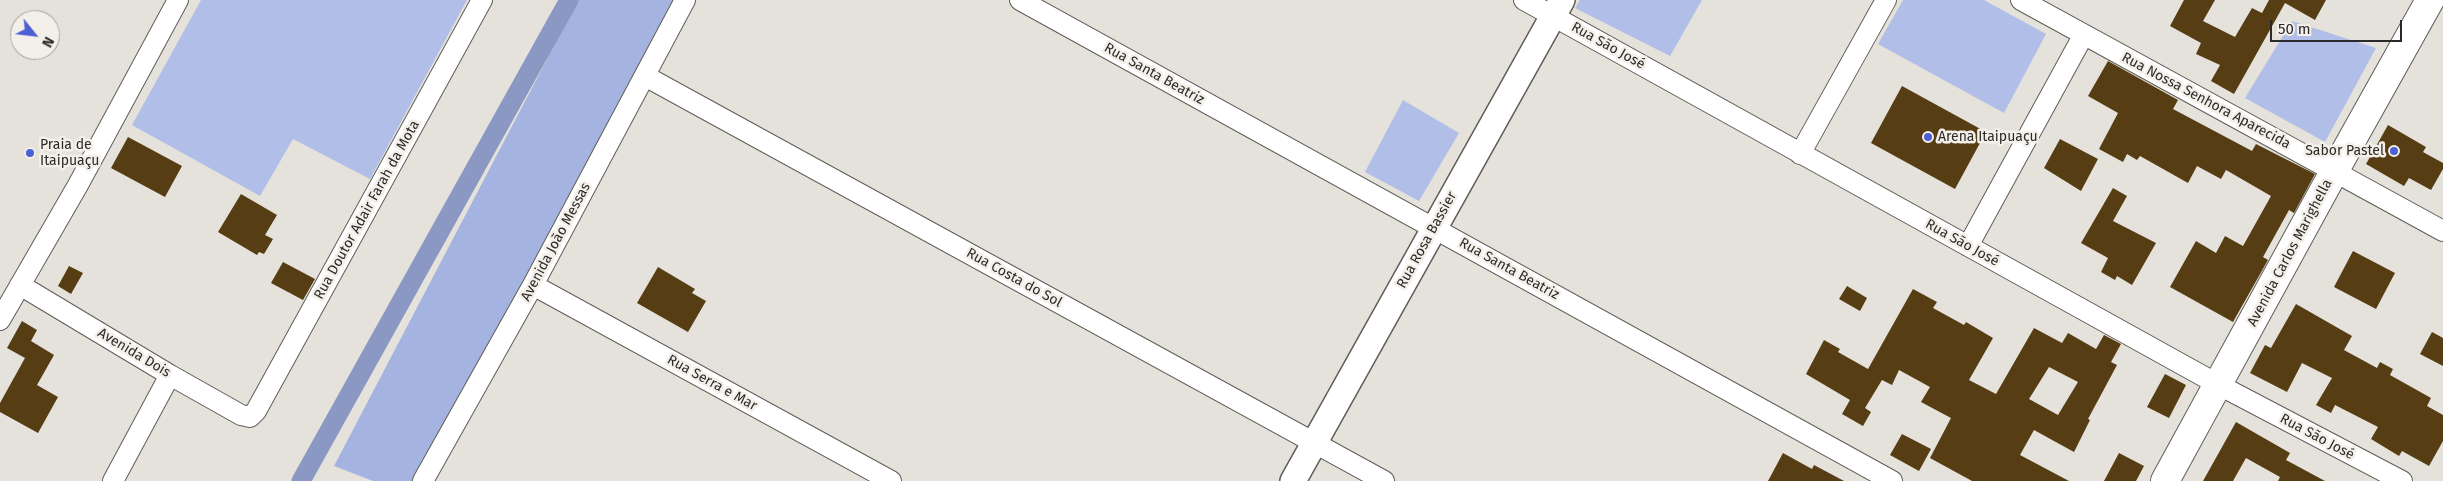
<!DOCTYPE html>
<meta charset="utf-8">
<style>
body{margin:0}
#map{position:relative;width:2443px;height:481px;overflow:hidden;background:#e5e2dc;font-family:"Fira Sans",sans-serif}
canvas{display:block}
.north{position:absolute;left:10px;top:10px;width:50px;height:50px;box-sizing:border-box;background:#f3efe9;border:1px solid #a3a09c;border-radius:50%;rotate:119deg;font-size:14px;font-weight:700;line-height:20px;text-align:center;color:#2c2a28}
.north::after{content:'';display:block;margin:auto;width:18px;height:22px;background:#4b60d4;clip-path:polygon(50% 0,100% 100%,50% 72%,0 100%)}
.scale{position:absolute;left:2270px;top:20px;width:132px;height:22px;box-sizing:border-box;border:2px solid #2c2a28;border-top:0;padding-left:6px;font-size:15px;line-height:18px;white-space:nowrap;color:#2c2a28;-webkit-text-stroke:4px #f3efe9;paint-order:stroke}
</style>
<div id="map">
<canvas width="2443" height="481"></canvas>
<div class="north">N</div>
<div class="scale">50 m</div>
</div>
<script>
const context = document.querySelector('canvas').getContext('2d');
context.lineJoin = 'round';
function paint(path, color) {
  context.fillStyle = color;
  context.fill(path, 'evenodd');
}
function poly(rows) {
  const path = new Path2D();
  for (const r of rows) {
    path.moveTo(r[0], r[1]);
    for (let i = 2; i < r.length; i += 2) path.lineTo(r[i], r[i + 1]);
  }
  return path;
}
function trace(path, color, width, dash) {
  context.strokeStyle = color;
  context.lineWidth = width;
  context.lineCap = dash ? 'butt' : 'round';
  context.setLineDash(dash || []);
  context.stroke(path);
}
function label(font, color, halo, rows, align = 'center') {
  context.font = font + ' "Fira Sans",sans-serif';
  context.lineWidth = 5;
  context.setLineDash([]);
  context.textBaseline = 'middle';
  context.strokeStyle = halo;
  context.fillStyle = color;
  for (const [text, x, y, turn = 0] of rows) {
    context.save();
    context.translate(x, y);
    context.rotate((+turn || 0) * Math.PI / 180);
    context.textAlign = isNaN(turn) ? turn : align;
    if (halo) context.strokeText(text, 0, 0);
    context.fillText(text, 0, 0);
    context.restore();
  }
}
paint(poly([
 [201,0,467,0,370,179,293,139,260,196,132,125],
 [1580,0,1702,0,1670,56,1575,8],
 [1903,0,1984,0,2046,34,2004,113,1878,44],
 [2292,21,2376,48,2325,142,2245,98],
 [1403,100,1459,133,1419,201,1365,172]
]), '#b1bee7');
paint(poly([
 [578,0,681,0,428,481,373,481,334,466]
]), '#a5b3e0');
trace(poly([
 [301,481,569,0]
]), '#8a98c3', 19);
paint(poly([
 [2184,0,2215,0,2203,21,2235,37,2252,8,2262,13,2269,0,2326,0,2315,20,2285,3,2234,94,2211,81,2220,65,2196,54,2201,43,2170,26],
 [2108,61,2178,100,2173,109,2252,151,2256,144,2315,174,2294,213,2289,210,2263,257,2268,260,2233,322,2170,287,2196,241,2216,253,2225,236,2243,246,2271,196,2226,170,2221,179,2197,166,2188,183,2140,156,2137,160,2127,154,2123,162,2099,149,2118,113,2088,96],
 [1902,86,1986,132,1955,189,1871,143],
 [2388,125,2426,147,2423,152,2443,163,2443,169,2431,190,2409,178,2404,186,2366,164],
 [128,137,182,166,165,197,111,168],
 [2060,139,2098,159,2081,191,2044,168],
 [2113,188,2127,196,2113,221,2156,243,2132,285,2117,276,2115,280,2101,272,2108,258,2081,243],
 [241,194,277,215,265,235,273,239,264,254,259,252,257,255,218,232],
 [2353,251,2395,273,2376,309,2334,287],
 [283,262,315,279,303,300,271,283],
 [69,266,83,273,71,294,58,286],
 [658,267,695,289,692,293,706,301,688,332,637,303],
 [1847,286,1867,298,1860,311,1839,299],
 [1913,289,1937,302,1933,308,1964,325,1966,322,1993,338,1969,380,1996,394,2034,328,2062,343,2068,333,2096,349,2104,335,2121,344,2111,362,2117,365,2088,419,2090,420,2074,452,2034,430,2020,455,2069,481,1972,481,1930,458,1951,418,1921,402,1930,387,1899,370,1892,385,1882,380,1865,408,1871,412,1863,426,1842,414,1850,400,1806,374,1824,340,1840,349,1838,352,1868,369],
 [2049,367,2078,382,2058,415,2029,399],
 [2296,304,2352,336,2344,350,2377,368,2380,362,2393,369,2390,375,2431,398,2427,406,2443,415,2443,441,2429,466,2402,451,2399,456,2371,439,2378,427,2335,405,2331,413,2316,405,2332,378,2302,363,2287,392,2250,373,2265,345,2271,348],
 [22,321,37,330,31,341,54,355,37,385,58,397,38,433,0,412,0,403,25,358,7,348],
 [2432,332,2443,338,2443,366,2420,354],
 [2165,374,2186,385,2169,418,2147,407],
 [2236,422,2290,453,2286,460,2325,481,2278,481,2280,477,2246,458,2233,481,2203,481],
 [1902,434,1931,449,1919,471,1890,455],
 [1783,453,1812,469,1814,465,1844,481,1768,481],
 [2119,453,2144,466,2136,481,2104,481]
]), '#563d13');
const minor = poly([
 [1020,0,1892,481],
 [1524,0,2219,385,2402,481],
 [2021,0,2443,231],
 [645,76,1384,481],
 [1800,154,1886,0],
 [1968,246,2083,36],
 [20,285,170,375,241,415,250,417,256,411,482,0],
 [533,285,891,481],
 [0,320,78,185,178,0],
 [113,481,170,375],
 [423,481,533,285,685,0]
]);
const tertiary = poly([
 [1293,481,1562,0]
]);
const primary = poly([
 [2165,481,2335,170,2430,0]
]);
trace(minor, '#605d58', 22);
trace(tertiary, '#605d58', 28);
trace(primary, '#605d58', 30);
trace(minor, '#fff', 20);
trace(tertiary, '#fff', 25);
trace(primary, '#fff', 28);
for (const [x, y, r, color] of [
 [1928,137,5,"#4b60d4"],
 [2394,151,5,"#4b60d4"],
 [30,153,5,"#4b60d4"]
]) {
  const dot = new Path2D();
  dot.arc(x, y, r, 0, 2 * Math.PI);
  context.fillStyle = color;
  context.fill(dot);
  trace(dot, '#f3efe9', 2);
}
label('14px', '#2c2a28', '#f3efe9', [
 ["Rua São José",1608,46,29],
 ["Rua Santa Beatriz",1154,74,29],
 ["Rua Nossa Senhora Aparecida",2206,101,28],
 ["Rua Doutor Adair Farah da Mota",367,210,-61],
 ["Rua Rosa Bassier",1427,240,-61],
 ["Avenida João Messas",556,242,-62],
 ["Rua São José",1962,243,29],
 ["Avenida Carlos Marighella",2290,253,-62],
 ["Rua Santa Beatriz",1509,269,29],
 ["Rua Costa do Sol",1014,278,29],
 ["Avenida Dois",134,353,31],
 ["Rua Serra e Mar",712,383,29],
 ["Rua São José",2317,437,28]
]);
label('14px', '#2c2a28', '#f3efe9', [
 ["Arena Itaipuaçu",1938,137],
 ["Praia de",40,145],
 ["Itaipuaçu",40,161],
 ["Sabor Pastel",2384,151,"right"]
], 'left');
</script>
